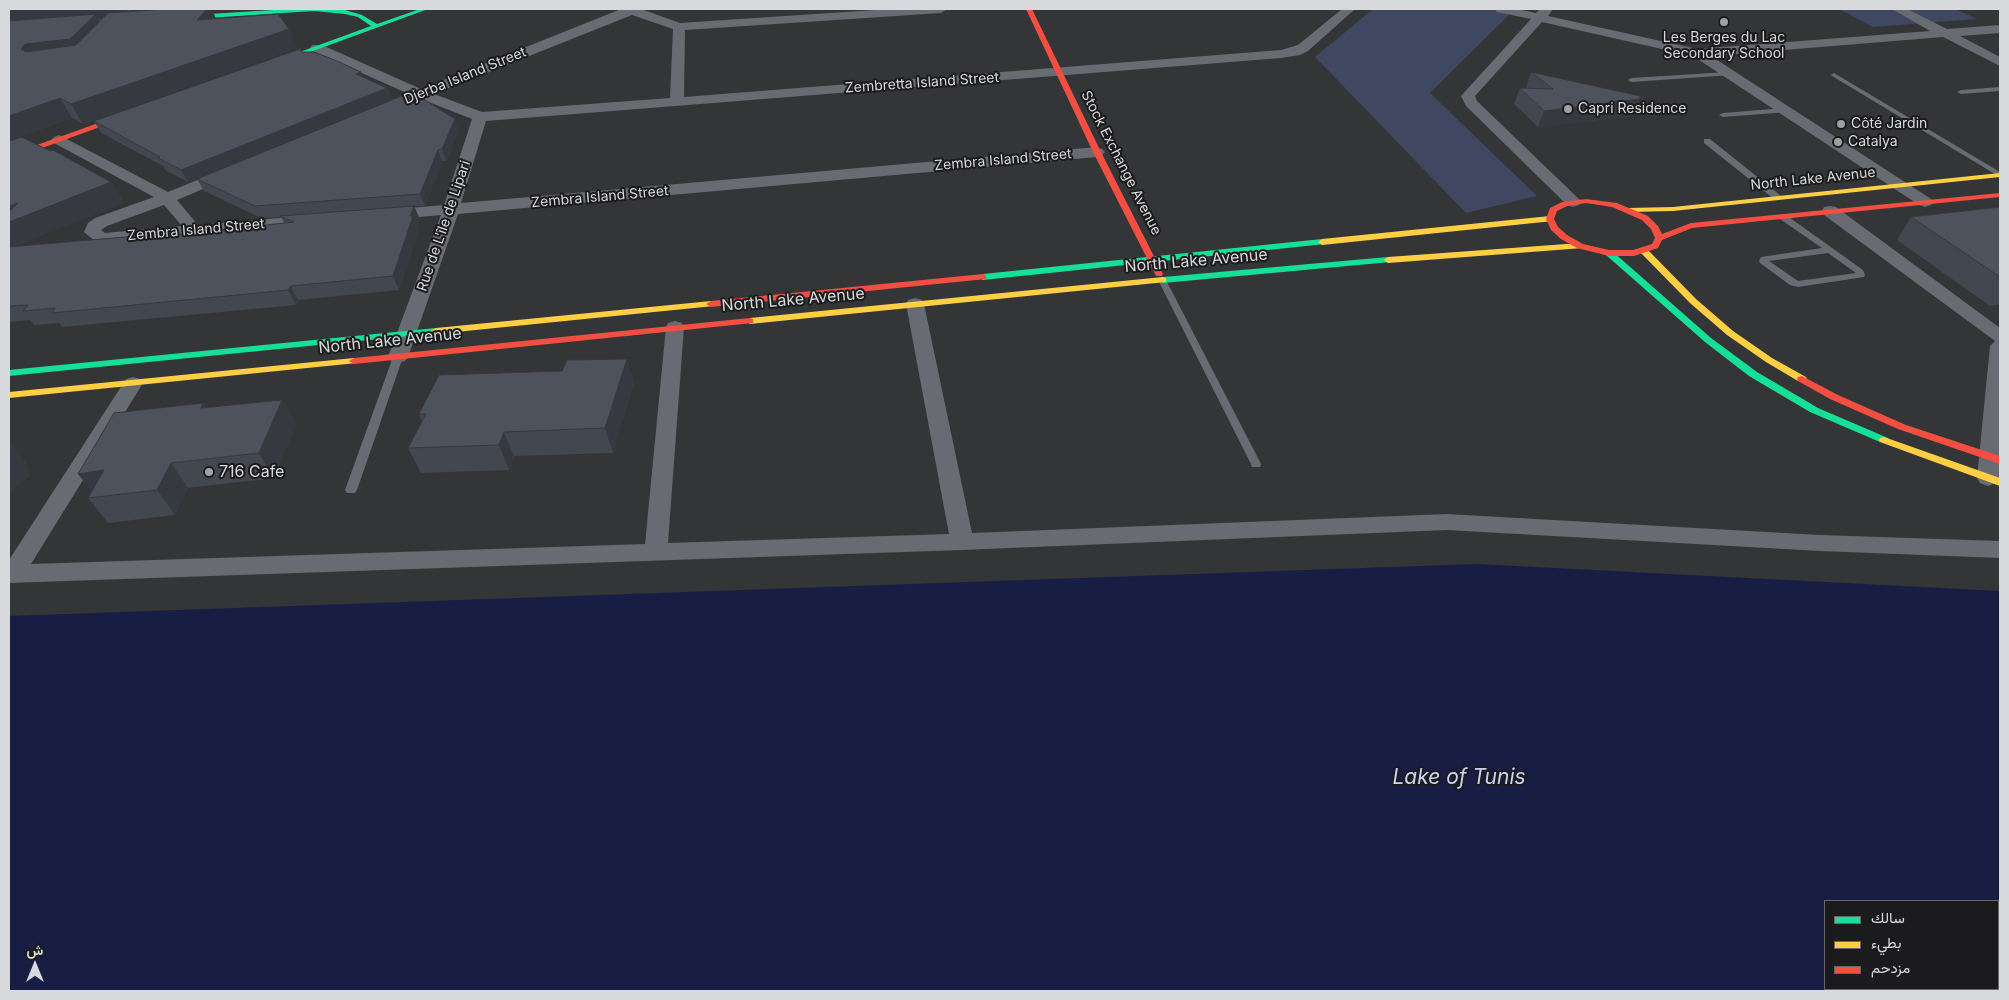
<!DOCTYPE html>
<meta charset="utf-8">
<style>
body{margin:0}
#map{position:relative;width:2009px;height:1000px;overflow:hidden;background:#333537;font-family:Inter,Vazirmatn,sans-serif}
canvas{display:block}
.frame{position:absolute;inset:0;border:10px solid #d8d9dc;pointer-events:none}
.legend{position:absolute;left:1824px;top:900px;width:175px;height:90px;box-sizing:border-box;background:#1b1b1d;border:1px solid #676769;margin:0;padding:6px 9px;list-style:none;font-size:15px;color:#d8d9dc}
.legend li{display:flex;align-items:center;gap:10px;height:25px}
.legend b{width:25px;border:1px solid #676769}
.north{position:absolute;left:10px;top:940px;width:50px;height:50px;-webkit-text-stroke:4px #1b1b1d;paint-order:stroke;rotate:0deg;font-size:14px;font-weight:700;line-height:20px;text-align:center;color:#d8d9dc}
.north::after{content:'';display:block;margin:auto;width:18px;height:22px;background:#d8d9dc;clip-path:polygon(50% 0,100% 100%,50% 72%,0 100%)}
</style>
<div id="map">
<canvas width="2009" height="1000"></canvas>
<div class="frame"></div>
<ul class="legend">
<li><b style="height:6px;background:#16e098"></b>سالك</li>
<li><b style="height:6px;background:#ffcf43"></b>بطيء</li>
<li><b style="height:6px;background:#f24e42"></b>مزدحم</li>
</ul>
<div class="north">ش</div>
</div>
<script>
const context = document.querySelector('canvas').getContext('2d');
context.lineJoin = 'round';
function paint(path, color) {
  context.fillStyle = color;
  context.fill(path, 'evenodd');
}
function poly(rows) {
  const path = new Path2D();
  for (const r of rows) {
    path.moveTo(r[0], r[1]);
    for (let i = 2; i < r.length; i += 2) path.lineTo(r[i], r[i + 1]);
  }
  return path;
}
function trace(path, color, width, dash) {
  context.strokeStyle = color;
  context.lineWidth = width;
  context.lineCap = dash ? 'butt' : 'round';
  context.setLineDash(dash || []);
  context.stroke(path);
}
function label(font, color, halo, rows, align = 'center') {
  context.font = font + ' Inter,sans-serif';
  context.lineWidth = 4;
  context.setLineDash([]);
  context.textBaseline = 'middle';
  context.strokeStyle = halo;
  context.fillStyle = color;
  for (const [text, x, y, turn = 0] of rows) {
    context.save();
    context.translate(x, y);
    context.rotate((+turn || 0) * Math.PI / 180);
    context.textAlign = isNaN(turn) ? turn : align;
    if (halo) context.strokeText(text, 0, 0);
    context.fillText(text, 0, 0);
    context.restore();
  }
}
paint(poly([
 [1373,9,1515,9,1430,93,1537,196,1466,213,1315,57],
 [1839,9,1955,9,1977,19,1873,27]
]), '#404761');
paint(poly([
 [1476,564,2000,591,2000,991,9,991,9,616],
 [1825,901,1998,901,1998,989,1825,989]
]), '#181d44');
paint(poly([
 [1729,72,1731,73,1731,75,1631,82,1628,80,1631,78,1729,72],
 [1834,73,2000,172,2000,177,1832,76,1831,75,1834,73],
 [2000,87,2000,91,1961,94,1957,92,1961,90,2000,87],
 [1785,108,1789,110,1788,112,1723,117,1719,115,1723,113,1785,108],
 [1704,139,1710,139,1780,195,1780,199,1774,199,1704,143,1704,139],
 [1780,215,1786,215,1863,270,1865,275,1864,277,1798,287,1790,285,1760,263,1759,261,1761,257,1822,248,1780,219,1780,215],
 [1828,253,1856,273,1798,281,1769,261,1828,253],
 [1162,277,1166,280,1261,464,1260,467,1252,467,1251,464,1158,280,1162,277],
 [398,354,403,357,357,490,355,493,347,493,345,490,393,357,398,354]
]), '#696b72');
paint(poly([
 [621,9,641,9,680,23,890,9,947,9,941,13,685,30,684,97,1281,50,1298,45,1342,9,1355,9,1308,51,1300,55,1281,58,486,121,461,203,1097,147,1102,149,1105,152,1102,155,1097,157,458,214,408,357,405,361,398,363,391,361,388,357,441,215,386,220,380,219,378,215,380,211,386,210,444,205,472,119,421,99,388,112,378,112,376,109,378,106,409,94,312,51,310,48,312,45,322,45,421,89,621,9],
 [632,15,673,29,670,98,482,112,434,94,632,15],
 [1495,9,1517,9,1536,13,1540,9,1553,9,1548,16,1697,49,1930,31,1892,9,1907,9,1947,29,2000,25,2000,33,1960,36,2000,57,2000,66,1943,37,1711,56,1931,199,1933,202,1931,205,1925,207,1919,205,1693,56,1542,22,1475,96,1477,101,1579,199,1581,202,1579,205,1573,207,1567,205,1466,106,1461,96,1531,19,1497,12,1495,9],
 [59,135,168,192,222,170,234,170,236,173,234,176,177,200,198,225,314,215,320,216,322,220,320,224,314,225,102,243,96,242,84,232,88,223,95,218,154,197,54,143,51,140,54,137,59,135],
 [164,205,182,226,105,233,101,230,107,226,164,205],
 [1830,206,1836,207,2000,328,2000,463,1999,478,1996,483,1988,486,1980,483,1977,478,1990,346,1995,341,1824,215,1822,211,1824,207,1830,206],
 [915,298,922,300,924,304,972,533,1447,514,1820,535,2000,541,2000,558,1820,551,1447,530,962,550,9,583,9,560,126,379,133,377,140,379,143,383,31,564,645,544,666,327,668,323,675,321,682,323,684,327,668,543,949,534,906,304,908,300,915,298]
]), '#696b72');
paint(poly([
 [289,9,345,10,362,15,377,24,420,9,428,9,269,67,266,65,267,64,371,26,358,17,345,14,314,11,177,20,174,18,177,16,289,9],
 [1322,239,1326,242,1325,244,983,280,979,277,983,274,1322,239],
 [1609,250,1612,251,1711,338,1757,372,1818,408,1888,438,1889,440,1888,442,1880,442,1810,412,1749,376,1705,342,1606,255,1605,253,1609,250],
 [1388,257,1392,260,1391,262,1163,283,1159,280,1163,277,1388,257],
 [436,328,439,329,439,333,9,376,9,370,436,328]
]), '#16e098');
paint(poly([
 [2000,173,2000,177,1673,211,1628,212,1624,210,1628,208,1673,207,2000,173],
 [1550,216,1553,217,1553,221,1322,245,1318,242,1322,239,1550,216],
 [1580,243,1584,246,1583,248,1388,263,1384,260,1388,257,1580,243],
 [1644,248,1647,249,1696,299,1733,331,1772,358,1806,377,1807,379,1806,381,1798,381,1766,362,1727,335,1690,303,1641,253,1640,251,1644,248],
 [1163,277,1166,278,1166,282,750,324,745,321,750,318,1163,277],
 [711,301,716,304,714,306,436,334,431,331,436,328,711,301],
 [354,358,359,361,357,363,9,398,9,392,354,358],
 [1884,437,2000,478,2000,486,1880,442,1879,440,1880,438,1884,437]
]), '#ffcf43');
paint(poly([
 [1026,9,1032,9,1101,152,1163,274,1162,276,1156,276,1155,274,1093,152,1026,9],
 [129,112,136,114,9,160,9,155,129,112],
 [2000,193,2000,197,1692,228,1662,240,1658,248,1634,256,1609,256,1577,248,1561,239,1551,230,1546,219,1550,208,1562,202,1586,199,1617,203,1648,216,1658,226,1662,234,1691,223,2000,193],
 [1586,203,1612,207,1642,220,1651,229,1655,238,1652,244,1633,250,1609,250,1583,244,1567,235,1558,227,1554,219,1557,211,1567,206,1586,203],
 [983,274,986,275,986,279,711,307,706,304,711,301,983,274],
 [750,318,753,319,753,323,354,364,349,361,354,358,750,318],
 [1802,376,1838,395,1906,425,2000,456,2000,464,1898,429,1830,399,1798,381,1797,379,1798,377,1802,376]
]), '#f24e42');
paint(poly([
 [9,9,221,9,212,10,216,19,297,48,83,124,72,118,11,140,111,182,124,203,15,246,149,238,284,223,281,217,261,218,204,191,197,179,459,130,446,161,442,161,425,206,414,206,420,220,417,226,419,230,399,290,298,300,296,305,62,327,59,323,34,325,30,320,9,322],
 [302,52,361,72,362,77,387,88,392,99,188,182,165,170,163,166,101,133,94,121],
 [1531,72,1633,116,1538,127,1514,104,1520,88,1526,88],
 [2000,207,2000,304,1990,306,1897,240,1911,217],
 [627,359,634,383,613,453,514,456,509,470,421,473,408,448,422,421,419,414,562,371],
 [282,400,296,424,274,478,188,488,175,515,108,523,88,498,203,403,206,408]
]), '#43474f');
paint(poly([
 [9,9,221,9,212,10,218,23,133,16,129,9,121,17,98,19,106,32,32,68,9,27],
 [289,29,297,48,83,124,71,104],
 [361,72,365,83,356,74],
 [387,88,392,99,188,182,181,170],
 [60,98,72,118,11,140,9,150,9,116],
 [1640,99,1633,116,1538,127,1544,111],
 [455,119,459,130,446,161,442,149],
 [438,150,442,161,425,206,420,194],
 [111,182,124,203,10,248,9,246,9,206,18,203],
 [414,206,420,220,417,226,419,230,399,290,393,276,410,216],
 [291,286,298,300,296,305,288,290],
 [627,359,634,383,613,453,605,428],
 [282,400,296,424,274,478,259,453],
 [203,403,219,428,201,408],
 [504,432,514,456,509,470,499,445],
 [9,439,25,460,30,477,17,485,14,492,9,493],
 [171,463,188,488,175,515,157,490],
 [104,470,96,497,78,474]
]), '#373940');
const building = poly([
 [166,9,207,9,197,20,278,14,289,29,71,104,60,98,9,116,9,21,96,14,70,39,25,44,21,49,26,52,76,45,108,13,166,9],
 [300,49,302,52,314,52,337,61,361,72,356,74,387,88,181,170,158,158,160,157,94,121,300,49],
 [1531,72,1640,96,1640,99,1544,111,1520,88,1553,89,1531,72],
 [404,95,410,98,420,97,455,119,442,149,438,150,420,194,255,206,197,179,404,95],
 [22,137,50,151,53,150,111,182,9,222,9,212,18,203,9,206,9,141,22,137],
 [414,206,410,216,413,216,393,276,291,286,288,290,52,313,55,308,23,311,28,305,9,306,9,247,148,235,145,238,294,222,280,216,414,206],
 [2000,207,2000,277,1911,217,2000,207],
 [627,359,605,428,504,432,499,445,408,448,426,414,419,414,439,375,562,371,567,360,627,359],
 [282,400,259,453,171,463,157,490,88,498,104,470,78,474,114,413,203,403,201,408,282,400]
]);
paint(building, '#4e525c');
trace(building, '#373940', 1);
for (const [x, y, r, color] of [
 [1724,22,5,"#9ea0a2"],
 [1568,109,5,"#9ea0a2"],
 [1841,124,5,"#9ea0a2"],
 [1838,142,5,"#9ea0a2"],
 [209,472,5,"#9ea0a2"]
]) {
  const dot = new Path2D();
  dot.arc(x, y, r, 0, 2 * Math.PI);
  context.fillStyle = color;
  context.fill(dot);
  trace(dot, '#1b1b1d', 2);
}
label('14px', '#d8d9dc', '#1b1b1d', [
 ["Les Berges du Lac",1724,38,"center"],
 ["Secondary School",1724,54,"center"],
 ["Capri Residence",1578,109],
 ["Côté Jardin",1851,124],
 ["Catalya",1848,142]
], 'left');
label('14px', '#d8d9dc', '#1b1b1d', [
 ["Djerba Island Street",465,76,-22],
 ["Zembretta Island Street",922,83,-4],
 ["Zembra Island Street",1003,160,-5],
 ["Stock Exchange Avenue",1121,163,63],
 ["North Lake Avenue",1813,179,-6],
 ["Zembra Island Street",600,197,-5],
 ["Rue de L'île de Lipari",444,226,-71],
 ["Zembra Island Street",196,230,-5]
]);
label('16px', '#d8d9dc', '#1b1b1d', [
 ["North Lake Avenue",1196,261,-5],
 ["North Lake Avenue",793,300,-5],
 ["North Lake Avenue",390,341,-6]
]);
label('16px', '#d8d9dc', '#1b1b1d', [
 ["716 Cafe",219,472]
], 'left');
label('italic 21px', '#cad3f2', '#1b1b1d', [
 ["Lake of Tunis",1459,778]
]);
</script>
